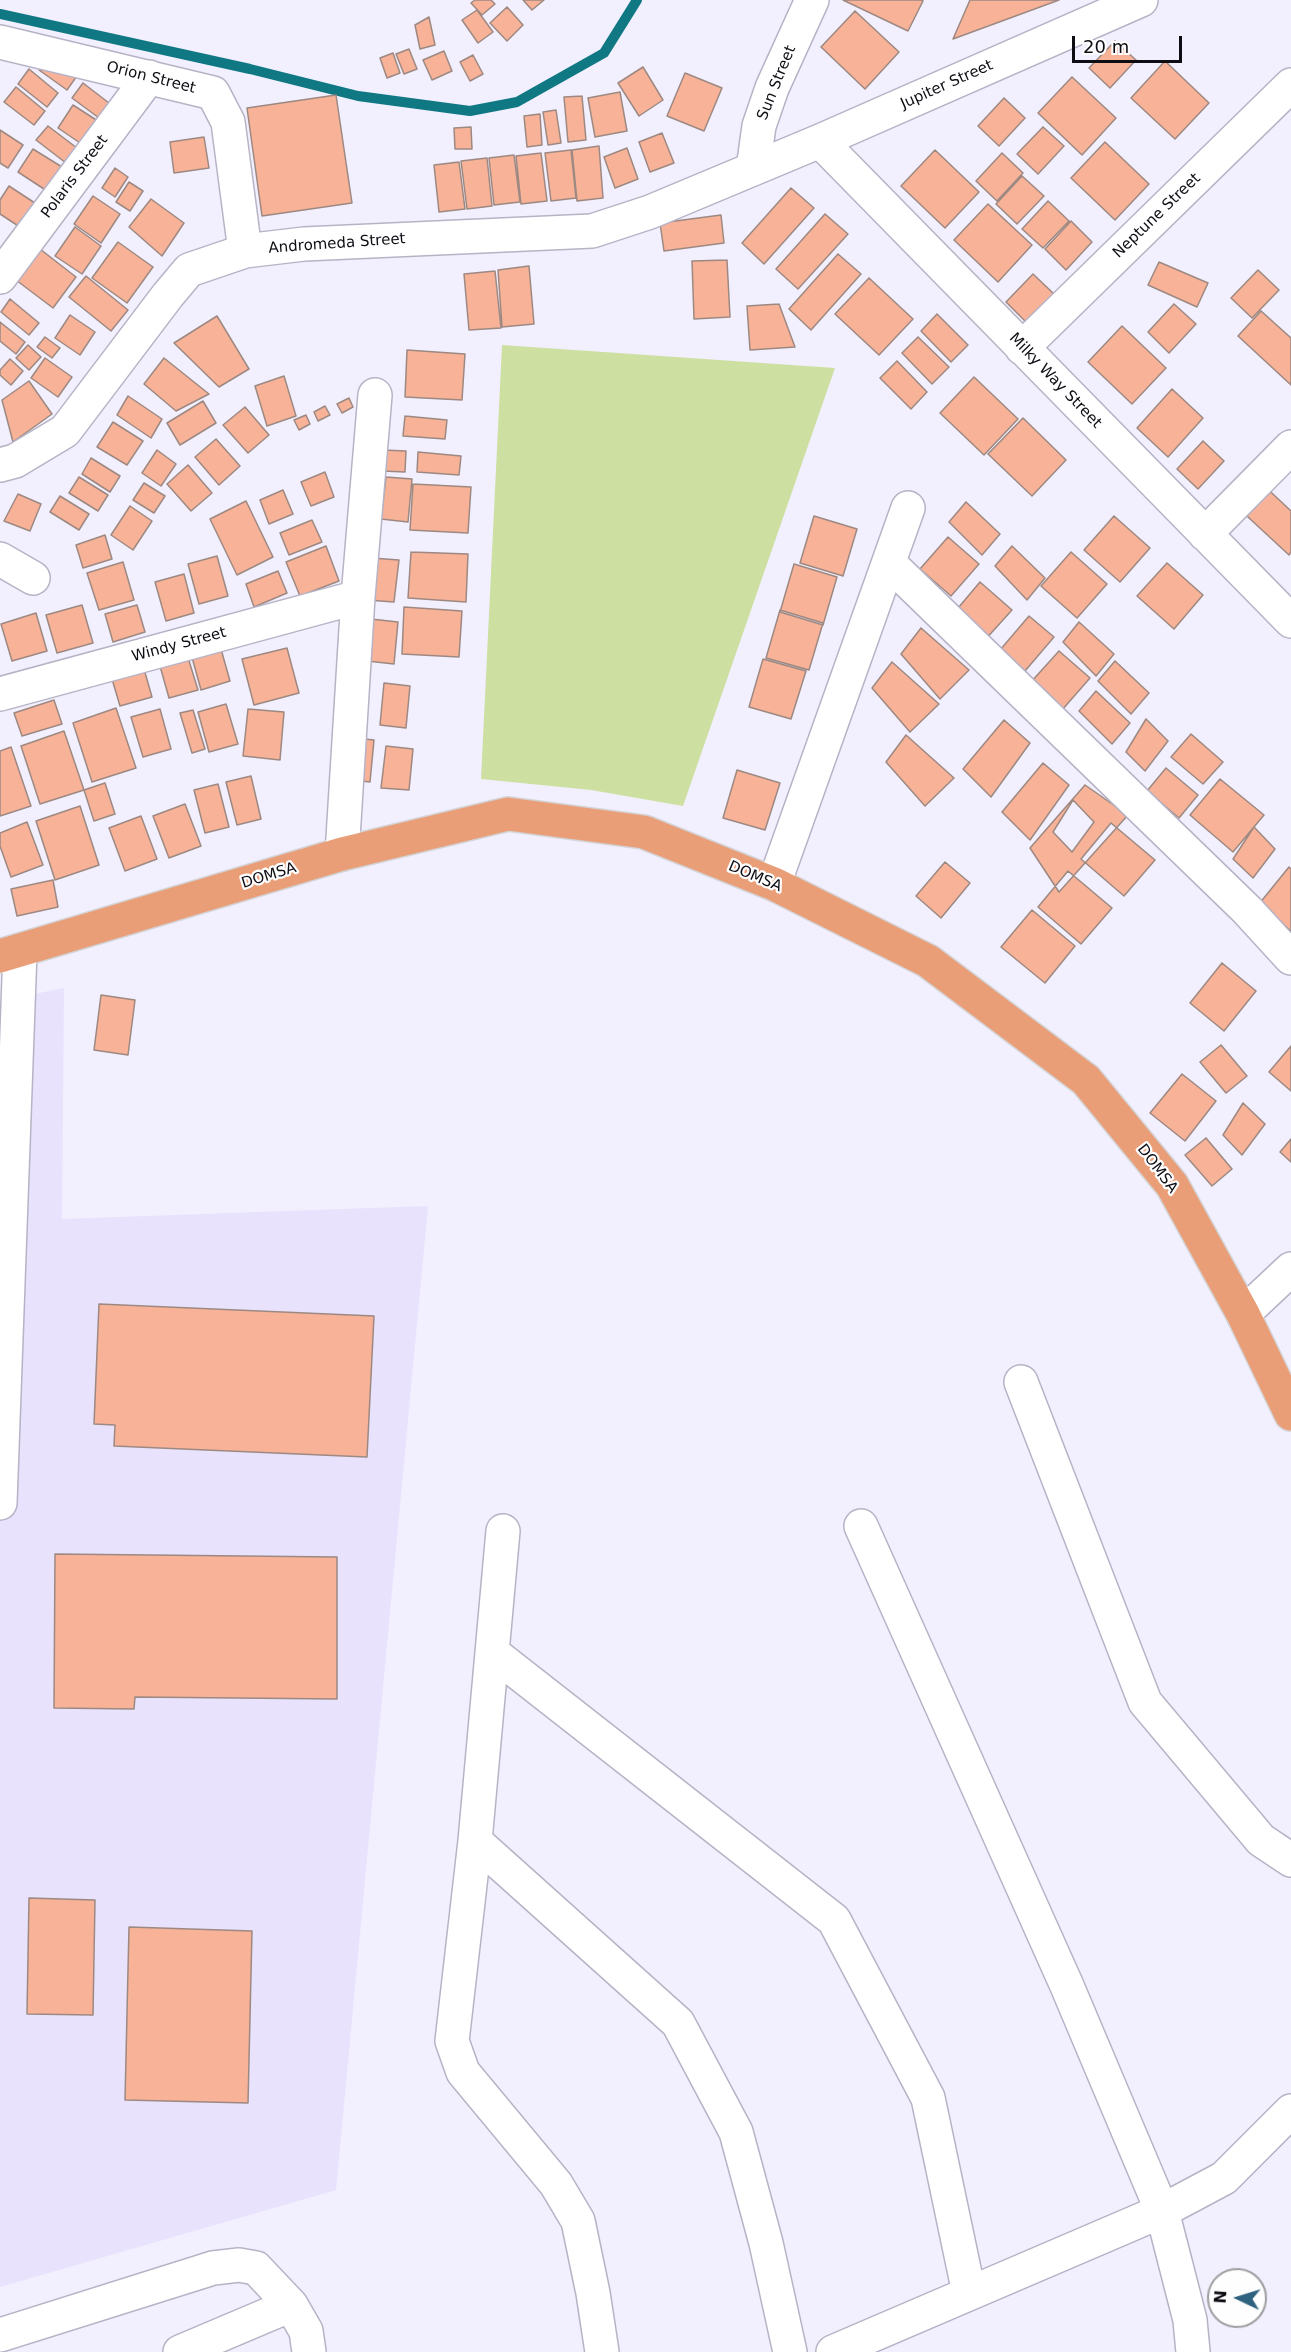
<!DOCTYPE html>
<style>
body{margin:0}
#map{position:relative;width:1291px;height:2352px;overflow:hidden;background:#f2effe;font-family:"DejaVu Sans",sans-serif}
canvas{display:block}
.north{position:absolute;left:1207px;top:2268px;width:60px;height:60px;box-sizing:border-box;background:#fefefe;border:2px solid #9e9ea0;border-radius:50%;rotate:274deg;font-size:16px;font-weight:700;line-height:24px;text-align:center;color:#0f0d14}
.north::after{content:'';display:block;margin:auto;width:21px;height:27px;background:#2f627f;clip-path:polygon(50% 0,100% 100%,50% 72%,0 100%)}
.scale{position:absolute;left:1072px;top:36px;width:110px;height:27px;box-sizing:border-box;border:3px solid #0f0d14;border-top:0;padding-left:8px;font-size:18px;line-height:21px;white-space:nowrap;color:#0f0d14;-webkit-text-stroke:4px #fefefe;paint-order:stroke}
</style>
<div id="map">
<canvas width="1291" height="2352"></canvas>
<div class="north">N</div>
<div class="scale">20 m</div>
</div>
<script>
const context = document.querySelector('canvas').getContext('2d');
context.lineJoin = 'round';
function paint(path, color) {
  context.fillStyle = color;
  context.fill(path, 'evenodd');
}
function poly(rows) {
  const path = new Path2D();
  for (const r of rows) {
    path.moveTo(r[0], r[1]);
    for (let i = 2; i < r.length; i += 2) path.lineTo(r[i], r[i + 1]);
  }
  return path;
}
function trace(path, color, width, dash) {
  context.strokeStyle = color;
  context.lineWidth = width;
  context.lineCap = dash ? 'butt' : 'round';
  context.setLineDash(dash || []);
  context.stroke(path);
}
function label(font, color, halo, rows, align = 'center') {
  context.font = font + ' "DejaVu Sans",sans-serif';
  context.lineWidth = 4.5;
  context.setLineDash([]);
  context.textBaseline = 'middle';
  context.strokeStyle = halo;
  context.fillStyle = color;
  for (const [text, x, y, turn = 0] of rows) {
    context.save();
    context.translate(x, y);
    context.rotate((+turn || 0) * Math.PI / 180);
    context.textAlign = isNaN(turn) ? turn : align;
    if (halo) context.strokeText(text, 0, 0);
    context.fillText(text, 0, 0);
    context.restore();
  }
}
paint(poly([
 [64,988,62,1219,428,1206,336,2190,0,2287,0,1001]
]), '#e8e2fd');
paint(poly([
 [502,345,835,368,683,806,591,790,481,779]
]), '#cde0a2');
trace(poly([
 [0,14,250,69,358,96,470,111,517,102,604,53,637,0]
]), '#0f7883', 10);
const building = poly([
 [475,0,491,0,495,4,482,15,471,3,475,0],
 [523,0,544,0,532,10,523,0],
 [843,0,921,0,923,1,908,31,843,0],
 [970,0,1059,0,953,39,970,0],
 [507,7,523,25,507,41,490,23,507,7],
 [477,10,493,32,478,43,462,20,477,10],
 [855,11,899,52,865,89,821,47,855,11],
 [429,17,435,45,420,49,415,25,429,17],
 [1115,41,1136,60,1110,88,1089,68,1115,41],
 [409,49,417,69,404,74,396,54,409,49],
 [444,51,452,71,432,80,423,60,444,51],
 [393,53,400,73,387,78,380,58,393,53],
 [473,55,483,74,470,81,460,62,473,55],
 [1165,61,1209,103,1175,139,1131,98,1165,61],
 [58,67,79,73,67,90,39,70,58,67],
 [643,67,663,100,639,116,618,83,643,67],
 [29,69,58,93,47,107,18,84,29,69],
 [685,73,722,88,704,131,667,116,685,73],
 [1072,77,1116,118,1082,155,1038,113,1072,77],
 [83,83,109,103,99,118,72,98,83,83],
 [16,87,45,111,34,125,4,102,16,87],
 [620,92,627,131,595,137,588,98,620,92],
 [336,95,352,203,262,216,247,108,336,95],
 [582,96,586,140,568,142,564,97,582,96],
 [1004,98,1025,118,999,146,978,126,1004,98],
 [73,105,101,123,86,147,58,128,73,105],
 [556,110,561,143,548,145,543,112,556,110],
 [540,114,542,145,527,147,524,116,540,114],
 [48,126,77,148,66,163,36,140,48,126],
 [471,127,472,149,455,149,454,128,471,127],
 [1043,127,1064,146,1038,174,1017,154,1043,127],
 [0,130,23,145,8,168,0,163,0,130],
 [662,133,674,163,650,172,639,142,662,133],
 [204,137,209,168,174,173,170,142,204,137],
 [1105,142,1149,184,1115,220,1071,178,1105,142],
 [599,146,603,198,577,201,572,150,599,146],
 [627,148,638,179,615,188,604,157,627,148],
 [33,149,62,167,47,191,18,172,33,149],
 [571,150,576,198,551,201,545,153,571,150],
 [935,150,979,192,945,228,901,186,935,150],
 [541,153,547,201,521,204,516,156,541,153],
 [1002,153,1023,173,997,201,976,181,1002,153],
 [514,155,520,202,494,205,489,158,514,155],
 [487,158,492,206,467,209,461,161,487,158],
 [459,162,465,209,439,212,434,165,459,162],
 [115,168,128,177,115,197,102,188,115,168],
 [1022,176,1044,196,1017,224,996,204,1022,176],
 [129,182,143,191,130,211,116,202,129,182],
 [9,186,38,205,23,229,0,214,0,200,9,186],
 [791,188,814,208,764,264,742,243,791,188],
 [93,196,120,214,101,243,74,224,93,196],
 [151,199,184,223,162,256,129,227,151,199],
 [1048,201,1069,221,1043,248,1022,229,1048,201],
 [988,204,1032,245,998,282,954,240,988,204],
 [825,214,848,234,798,289,776,269,825,214],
 [721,215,724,243,664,251,660,223,721,215],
 [1071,221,1092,242,1066,270,1045,249,1071,221],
 [75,227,101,246,82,274,55,256,75,227],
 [118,242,153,267,127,303,92,278,118,242],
 [40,249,76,277,53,308,16,280,40,249],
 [838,254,861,274,811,330,789,309,838,254],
 [727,260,730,317,694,319,692,261,727,260],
 [1159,262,1208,283,1197,307,1148,285,1159,262],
 [529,266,534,324,502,327,498,270,529,266],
 [1258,270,1279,290,1252,318,1231,298,1258,270],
 [495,271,501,328,469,330,464,274,495,271],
 [1033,274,1054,294,1027,323,1006,302,1033,274],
 [86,276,128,310,111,331,69,297,86,276],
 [869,278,913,319,879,355,835,314,869,278],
 [10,299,39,323,29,335,1,312,10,299],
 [779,304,795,347,750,350,747,306,779,304],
 [1174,304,1196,324,1169,353,1148,332,1174,304],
 [1261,311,1291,338,1291,385,1238,336,1261,311],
 [937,314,968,345,951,362,921,331,937,314],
 [70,315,95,332,80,355,55,338,70,315],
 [217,316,249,369,219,387,174,343,217,316],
 [0,322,25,342,16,354,0,341,0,322],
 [1122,326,1166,368,1132,404,1088,362,1122,326],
 [45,337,60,348,52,358,37,347,45,337],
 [918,337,949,367,932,384,902,353,918,337],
 [28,345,41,357,29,370,16,358,28,345],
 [407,350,465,354,462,400,405,397,407,350],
 [45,358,72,377,58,397,31,378,45,358],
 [164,358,209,394,176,411,144,384,164,358],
 [10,359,23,371,11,385,0,375,0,370,10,359],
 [897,361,927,392,911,409,880,378,897,361],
 [284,376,296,416,267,426,255,386,284,376],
 [974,377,1018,419,984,455,940,413,974,377],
 [29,381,52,414,13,442,2,400,29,381],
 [1172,389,1203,418,1168,457,1137,428,1172,389],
 [128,396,162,419,151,438,117,415,128,396],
 [349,398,353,407,342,413,337,404,349,398],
 [203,401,216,423,180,445,167,423,203,401],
 [325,406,330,415,318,421,314,412,325,406],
 [245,407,269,435,248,453,223,425,245,407],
 [306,415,310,424,299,430,294,420,306,415],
 [405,416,447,420,445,439,403,436,405,416],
 [1023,418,1066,460,1032,496,988,454,1023,418],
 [113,422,143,441,127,465,97,447,113,422],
 [216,439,240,466,219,485,195,457,216,439],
 [1203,441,1224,461,1198,489,1177,469,1203,441],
 [157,450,176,464,161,486,142,473,157,450],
 [383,450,406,451,405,472,382,471,383,450],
 [418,452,461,456,459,475,417,472,418,452],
 [91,458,120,476,110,492,82,474,91,458],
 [188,465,212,493,191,511,167,484,188,465],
 [325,472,334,497,311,506,301,482,325,472],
 [79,477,108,495,98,511,69,493,79,477],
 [386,477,412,479,408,522,381,519,386,477],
 [1258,480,1291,511,1291,552,1289,555,1235,505,1258,480],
 [144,483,165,496,154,513,133,500,144,483],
 [413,484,471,487,468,533,410,530,413,484],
 [283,490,293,514,269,524,260,500,283,490],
 [18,494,41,504,30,531,4,521,18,494],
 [60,496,89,514,79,530,50,512,60,496],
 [246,501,273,557,237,575,210,519,246,501],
 [966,502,1000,534,982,555,949,522,966,502],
 [130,506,152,521,133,550,111,535,130,506],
 [814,516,857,529,843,576,800,563,814,516],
 [1114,516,1150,548,1120,582,1084,550,1114,516],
 [312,520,322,542,289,555,280,533,312,520],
 [105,535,112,559,83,568,76,545,105,535],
 [948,537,979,564,951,596,920,569,948,537],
 [326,546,339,581,300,596,286,562,326,546],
 [1012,546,1045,578,1027,600,995,566,1012,546],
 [411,552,468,554,466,602,408,598,411,552],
 [1071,552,1107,584,1077,618,1041,586,1071,552],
 [217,556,228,596,199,604,188,564,217,556],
 [372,558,399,560,394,602,367,600,372,558],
 [123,562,134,600,99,610,87,573,123,562],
 [1167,563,1203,595,1174,629,1137,596,1167,563],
 [794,564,837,577,823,625,780,612,794,564],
 [278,571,287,593,254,607,246,584,278,571],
 [184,574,194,613,166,621,155,582,184,574],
 [980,582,1012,610,984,641,953,614,980,582],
 [82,605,93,643,57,653,46,615,82,605],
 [137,605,145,632,113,642,105,614,137,605],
 [404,607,462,611,459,657,402,654,404,607],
 [780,610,823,623,809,670,766,658,780,610],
 [36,613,47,651,12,661,1,624,36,613],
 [1029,616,1054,637,1025,671,1000,650,1029,616],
 [371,619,398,622,394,664,367,661,371,619],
 [1079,622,1114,654,1096,676,1063,642,1079,622],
 [921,628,969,670,940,699,901,654,921,628],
 [219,642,230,681,201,690,190,650,219,642],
 [287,648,299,693,254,705,242,659,287,648],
 [186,651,198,690,169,698,158,659,186,651],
 [1059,651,1090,678,1062,710,1031,682,1059,651],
 [763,659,806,671,791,719,749,707,763,659],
 [1115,661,1149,693,1131,714,1098,681,1115,661],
 [892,662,939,704,910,732,872,688,892,662],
 [144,669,152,697,120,706,112,679,144,669],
 [384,683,410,686,406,728,380,725,384,683],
 [1096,691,1130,723,1112,744,1079,711,1096,691],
 [54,700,62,724,22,736,14,713,54,700],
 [226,704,238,744,209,752,198,712,226,704],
 [116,708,136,768,92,782,73,723,116,708],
 [160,709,171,749,143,757,131,717,160,709],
 [248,709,284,712,280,760,243,756,248,709],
 [193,710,205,749,192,753,180,713,193,710],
 [1146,719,1168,741,1145,771,1126,752,1146,719],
 [1004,720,1030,743,991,797,963,769,1004,720],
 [64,731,84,790,40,804,21,746,64,731],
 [1191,734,1223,762,1203,784,1171,757,1191,734],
 [906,735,954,778,925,806,886,762,906,735],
 [347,737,374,740,370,782,343,779,347,737],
 [386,746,413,749,409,790,381,788,386,746],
 [11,747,31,806,0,816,0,751,11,747],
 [1043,763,1069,785,1030,840,1002,812,1043,763],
 [1166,768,1198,795,1179,818,1147,791,1166,768],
 [737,770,780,783,765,830,723,818,737,770],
 [251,776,261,819,237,825,226,782,251,776],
 [1220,779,1264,815,1233,852,1190,815,1220,779],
 [105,783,115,814,94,821,84,790,105,783],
 [218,784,229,827,205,833,194,790,218,784],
 [1085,785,1128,815,1059,892,1030,848,1085,785],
 [1073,800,1094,822,1072,852,1053,832,1073,800],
 [185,804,201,846,169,858,153,816,185,804],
 [80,806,99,865,55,880,36,821,80,806],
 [141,816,157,859,125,871,109,828,141,816],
 [27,822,43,865,11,877,0,846,0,833,27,822],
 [1111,823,1155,860,1124,896,1081,859,1111,823],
 [1254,827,1275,849,1253,878,1233,859,1254,827],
 [945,862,970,883,941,918,916,896,945,862],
 [1289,867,1291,869,1291,931,1259,904,1289,867],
 [1068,871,1112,908,1081,944,1038,907,1068,871],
 [53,880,58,907,17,916,11,889,53,880],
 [1032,910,1075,946,1045,983,1001,947,1032,910],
 [1222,963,1256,991,1224,1031,1190,1003,1222,963],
 [101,995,135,1000,128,1055,94,1050,101,995],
 [1221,1045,1247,1076,1226,1093,1200,1062,1221,1045],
 [1291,1046,1291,1091,1269,1072,1291,1046],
 [1182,1074,1216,1101,1185,1141,1150,1113,1182,1074],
 [1243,1103,1265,1124,1242,1155,1223,1135,1243,1103],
 [1206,1138,1232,1169,1212,1186,1185,1155,1206,1138],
 [1291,1139,1291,1162,1280,1152,1291,1139],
 [99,1304,374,1316,367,1457,114,1446,115,1425,94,1424,99,1304],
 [55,1554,337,1557,337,1699,135,1697,134,1709,54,1708,55,1554],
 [29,1898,95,1900,93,2015,27,2014,29,1898],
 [129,1927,252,1931,248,2103,125,2100,129,1927]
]);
paint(building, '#f7b298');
trace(building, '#9d8982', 1.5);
const minor = poly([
 [0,42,213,93,228,122,245,251],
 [820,141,1291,621],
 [753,169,759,126,772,88,812,0],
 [0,277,149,77],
 [1022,348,1291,85],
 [0,465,15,461,65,431,168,295,189,270,245,251,304,244,592,231,650,212,820,141,1141,0],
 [1205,534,1291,447],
 [0,559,33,578],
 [889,563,1247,910,1291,958],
 [0,694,358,597],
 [342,854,358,597,375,395],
 [774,884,908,508],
 [1243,1314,1291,1269],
 [1021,1382,1145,1702,1261,1840,1291,1860],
 [0,1503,20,951],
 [861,1526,1067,1986,1162,2211,1190,2320,1193,2352],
 [503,1531,475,1841,452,2041,463,2072,556,2184,578,2221,593,2293,602,2352],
 [493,1653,834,1920,928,2098,969,2293],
 [475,1841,678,2023,736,2132,766,2243,790,2352],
 [0,2335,213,2268,239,2265,256,2268,291,2305,306,2331,309,2352],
 [180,2352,291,2305],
 [833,2352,1162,2211,1224,2178,1291,2111]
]);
const major = poly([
 [0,956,342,854,508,814,644,832,774,884,928,961,1086,1080,1172,1185,1243,1314,1291,1414]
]);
trace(minor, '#b7b3c6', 36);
trace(major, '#d4d3d5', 36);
trace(minor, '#fff', 33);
trace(major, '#e99e77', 33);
label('15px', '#0f0d14', '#fefefe', [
 ["Orion Street",151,78,14],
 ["Sun Street",777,83,-68],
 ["Jupiter Street",947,85,-24],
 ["Polaris Street",75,177,-53],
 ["Neptune Street",1157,216,-44],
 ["Andromeda Street",337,244,-4],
 ["Milky Way Street",1055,381,46],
 ["Windy Street",179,645,-15],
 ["DOMSA",269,876,-17],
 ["DOMSA",755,877,23],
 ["DOMSA",1157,1169,53]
]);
</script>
